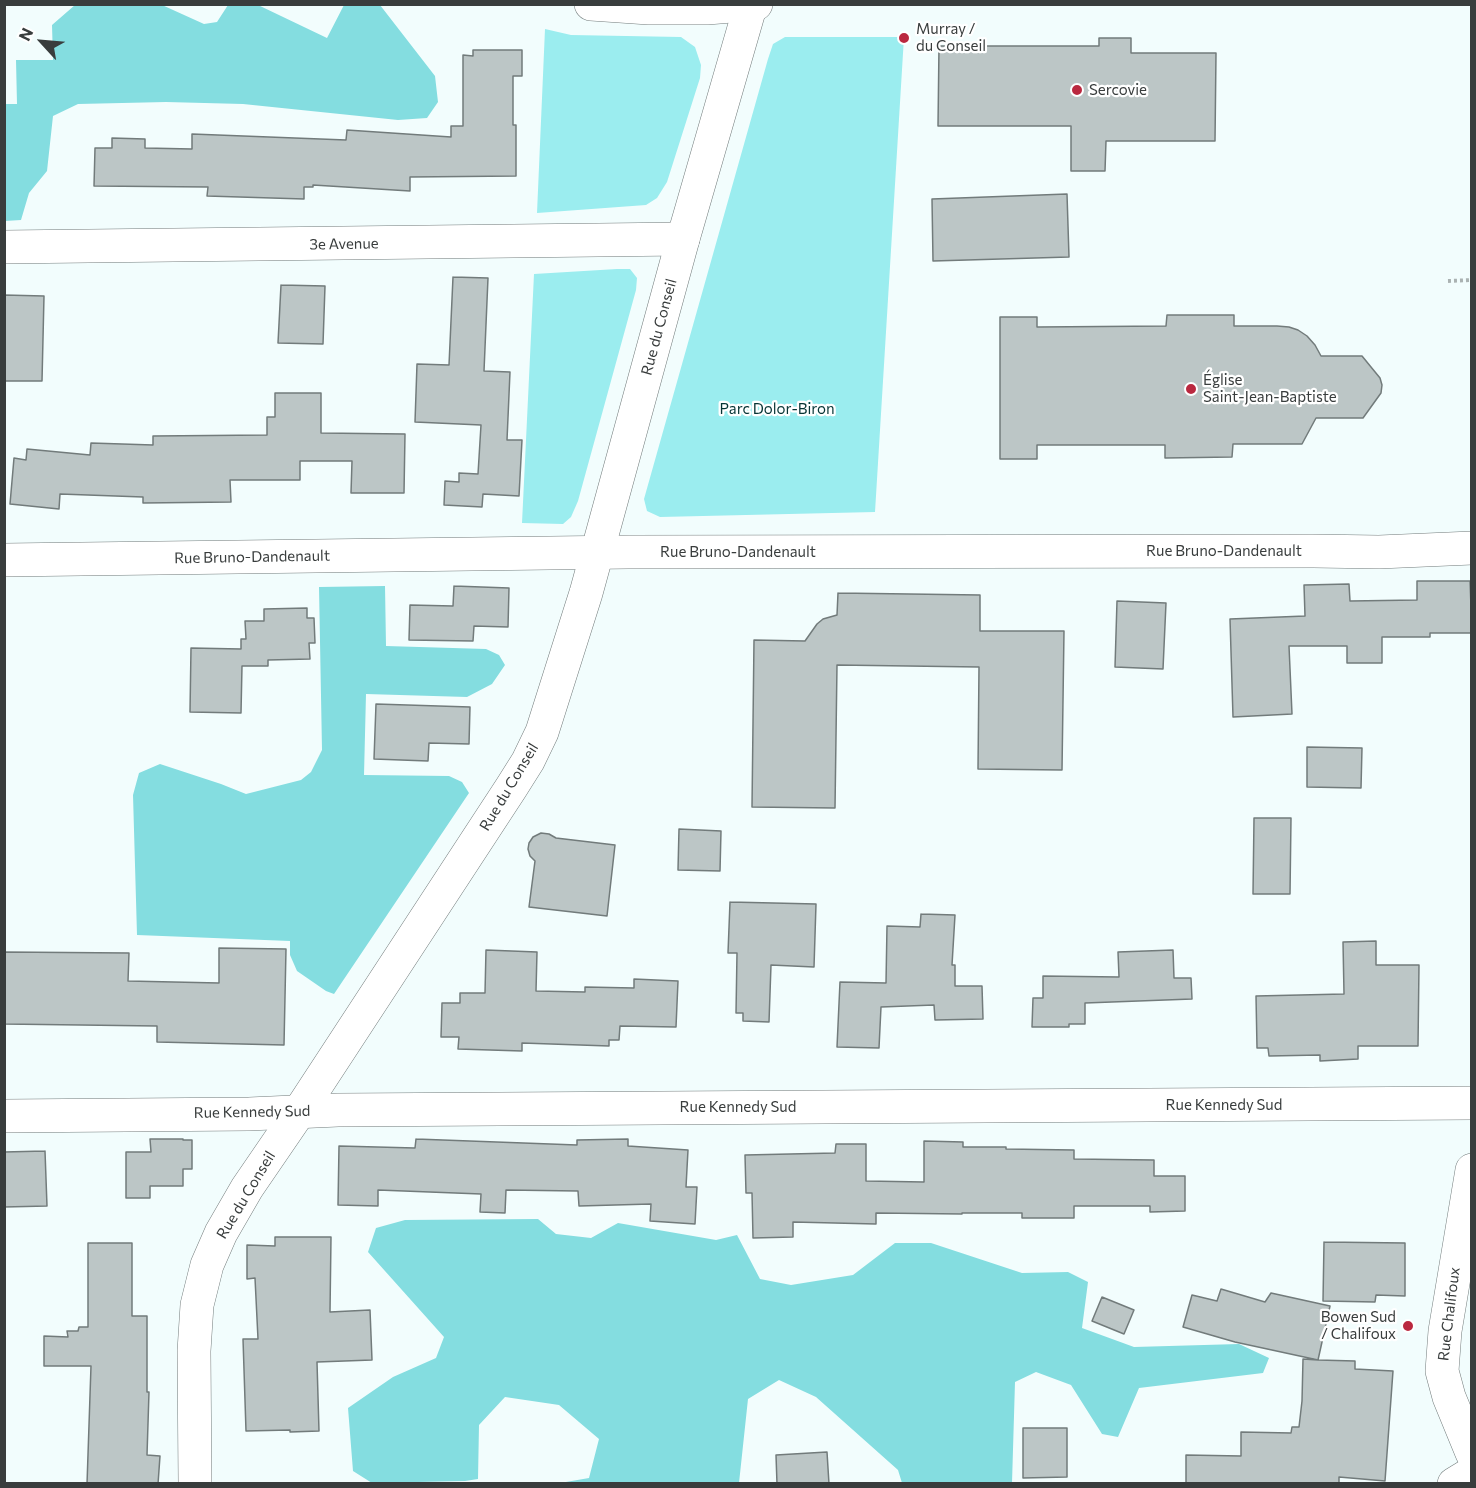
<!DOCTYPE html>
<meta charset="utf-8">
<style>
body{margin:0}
#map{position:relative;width:1476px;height:1488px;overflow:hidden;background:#f2fdfd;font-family:Commissioner,sans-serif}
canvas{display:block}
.frame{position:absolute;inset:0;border:6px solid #393d3d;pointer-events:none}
.north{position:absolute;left:12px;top:12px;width:60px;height:60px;-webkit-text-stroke:4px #fff;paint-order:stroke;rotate:296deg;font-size:16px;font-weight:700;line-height:24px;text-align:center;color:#393d3d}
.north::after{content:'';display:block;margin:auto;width:21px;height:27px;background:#393d3d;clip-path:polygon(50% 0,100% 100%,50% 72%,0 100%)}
</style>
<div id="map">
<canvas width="1476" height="1488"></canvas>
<div class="frame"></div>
<div class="north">N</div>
</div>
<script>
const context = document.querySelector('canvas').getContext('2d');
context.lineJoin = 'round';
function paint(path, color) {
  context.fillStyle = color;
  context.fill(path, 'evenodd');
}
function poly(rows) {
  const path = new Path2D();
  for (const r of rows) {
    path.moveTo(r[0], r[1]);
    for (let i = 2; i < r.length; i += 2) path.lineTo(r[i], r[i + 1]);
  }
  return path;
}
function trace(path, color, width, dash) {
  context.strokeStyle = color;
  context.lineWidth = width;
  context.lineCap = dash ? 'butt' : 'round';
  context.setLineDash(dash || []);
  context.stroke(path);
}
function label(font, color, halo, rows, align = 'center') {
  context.font = font + ' Commissioner,sans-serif';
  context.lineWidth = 4.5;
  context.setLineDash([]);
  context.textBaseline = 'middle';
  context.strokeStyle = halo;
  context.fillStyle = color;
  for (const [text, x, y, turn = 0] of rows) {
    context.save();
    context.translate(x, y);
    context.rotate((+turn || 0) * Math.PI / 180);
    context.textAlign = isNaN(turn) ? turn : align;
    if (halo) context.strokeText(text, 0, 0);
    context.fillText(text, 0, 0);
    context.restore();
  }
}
paint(poly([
 [545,29,571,35,681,37,695,47,701,65,700,78,667,182,657,198,646,205,537,213],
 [785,37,904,37,875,512,660,517,647,511,644,499,768,59,773,44],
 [617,269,630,269,637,278,636,290,578,501,571,517,563,524,522,523,534,274]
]), '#9bedef');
paint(poly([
 [75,5,162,5,204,24,217,22,228,5,258,5,327,38,344,5,380,5,435,76,438,102,427,118,398,120,243,104,166,102,78,104,53,116,47,171,29,193,21,220,5,221,5,104,17,104,16,60,53,60,52,25],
 [385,586,386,646,486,649,499,655,505,665,492,684,467,697,366,694,364,775,449,776,462,782,469,793,334,994,326,991,297,971,290,955,290,941,137,935,133,795,139,773,160,764,221,784,246,794,301,780,311,772,322,750,319,587],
 [538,1219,556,1234,591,1238,618,1223,716,1240,737,1235,760,1279,791,1285,853,1275,895,1243,931,1243,1022,1273,1068,1272,1088,1282,1082,1328,1134,1347,1239,1344,1269,1358,1263,1373,1139,1388,1118,1437,1102,1434,1071,1385,1036,1372,1015,1382,1012,1483,902,1483,898,1470,816,1397,779,1380,748,1399,739,1483,560,1483,589,1478,599,1439,559,1405,505,1397,479,1425,478,1479,465,1481,372,1483,353,1471,348,1408,393,1377,436,1358,444,1337,368,1252,376,1228,405,1220]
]), '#84dde0');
const building = poly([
 [1099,38,1131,38,1131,53,1216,53,1215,141,1106,141,1105,171,1071,171,1071,126,938,126,939,46,1099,46,1099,38],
 [473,50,522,50,522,76,513,76,513,125,516,125,516,176,410,177,410,191,313,185,313,187,304,187,304,199,207,196,208,187,94,186,95,148,112,148,112,138,145,139,145,148,192,149,192,134,346,140,347,130,451,137,451,126,463,126,463,55,473,56,473,50],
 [1067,194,1069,257,933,261,932,199,1067,194],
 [453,277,488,278,484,371,510,372,507,440,522,440,519,496,483,494,482,507,444,505,445,481,459,482,459,473,478,474,481,425,415,422,417,364,449,365,453,277],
 [281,285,325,286,323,344,278,343,281,285],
 [4,295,44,296,42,381,4,381,4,295],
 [1167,315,1234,315,1234,326,1277,326,1289,327,1298,330,1307,336,1315,345,1321,356,1362,356,1380,378,1382,385,1381,393,1363,418,1316,418,1302,444,1233,444,1232,457,1165,458,1165,445,1037,445,1037,459,1000,459,1000,317,1037,317,1037,327,1166,326,1167,315],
 [275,393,321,393,321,433,405,434,404,493,351,493,352,461,300,461,300,480,230,480,231,502,143,503,143,497,60,494,59,509,10,504,14,458,26,460,27,449,90,455,91,443,153,445,153,436,267,435,267,417,275,417,275,393],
 [1417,581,1470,581,1472,633,1430,633,1430,637,1382,637,1382,663,1347,663,1347,646,1289,646,1292,714,1233,717,1230,619,1305,616,1304,585,1349,584,1350,601,1417,600,1417,581],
 [454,586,509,588,508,627,474,626,473,641,409,640,410,605,453,606,454,586],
 [838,593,980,595,980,631,1064,631,1062,770,978,769,979,667,837,665,835,808,752,807,754,640,805,641,817,624,823,619,837,615,838,593],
 [1117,601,1166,603,1163,669,1115,667,1117,601],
 [307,608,307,618,314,618,315,643,309,643,310,659,268,660,268,666,242,666,241,713,190,712,191,648,241,649,241,639,246,639,245,621,264,621,264,609,307,608],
 [376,704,470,707,469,744,429,743,428,761,374,759,376,704],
 [1307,747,1362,748,1361,788,1307,787,1307,747],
 [1254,818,1291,818,1290,894,1253,894,1254,818],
 [679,829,721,831,720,871,678,870,679,829],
 [541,833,549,834,556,838,615,845,607,916,529,907,535,861,530,856,528,849,529,843,533,837,541,833],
 [730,902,816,904,814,967,771,965,769,1022,743,1021,743,1013,736,1013,737,953,728,953,730,902],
 [921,914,955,915,952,965,955,965,955,986,982,986,983,1019,935,1020,934,1005,881,1007,879,1048,837,1047,840,982,886,983,887,926,920,927,921,914],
 [1376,941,1376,965,1419,965,1418,1046,1358,1046,1358,1059,1320,1061,1320,1055,1269,1056,1268,1048,1257,1048,1256,996,1344,994,1343,942,1376,941],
 [219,948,286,949,284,1045,157,1042,157,1026,4,1024,4,952,129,953,128,981,219,983,219,948],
 [486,950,537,952,536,991,585,992,585,987,634,988,634,979,678,981,676,1027,620,1026,619,1040,609,1040,609,1046,522,1043,522,1051,458,1049,459,1037,441,1037,442,1003,460,1003,460,993,485,993,486,950],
 [1173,950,1174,978,1191,978,1192,999,1085,1003,1085,1024,1069,1024,1069,1027,1032,1027,1033,998,1043,998,1043,976,1119,977,1118,952,1173,950],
 [150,1139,183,1139,183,1140,192,1140,192,1169,183,1169,183,1186,150,1186,150,1198,126,1198,126,1152,151,1152,150,1139],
 [416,1139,577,1145,577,1140,628,1139,628,1146,688,1150,686,1187,697,1187,695,1224,650,1221,651,1204,579,1206,578,1191,506,1190,505,1213,480,1212,481,1194,378,1190,378,1206,338,1205,339,1146,415,1148,416,1139],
 [924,1141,963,1142,963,1147,1006,1147,1006,1149,1074,1150,1074,1159,1154,1160,1154,1176,1185,1176,1185,1211,1150,1212,1150,1206,1074,1206,1074,1218,1022,1218,1022,1213,962,1213,962,1214,876,1213,876,1224,793,1222,793,1237,753,1238,752,1193,746,1193,745,1155,835,1153,836,1144,866,1144,866,1181,924,1182,924,1141],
 [45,1151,47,1206,4,1207,4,1152,45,1151],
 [275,1237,331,1237,330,1312,370,1310,372,1360,317,1362,319,1431,290,1432,290,1430,246,1431,243,1339,258,1339,255,1278,247,1279,247,1245,275,1246,275,1237],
 [1324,1242,1405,1243,1405,1296,1376,1295,1375,1302,1323,1301,1324,1242],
 [88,1243,132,1243,132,1316,147,1316,147,1392,149,1392,147,1455,160,1456,158,1484,87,1484,91,1366,44,1366,44,1336,68,1337,67,1331,78,1331,79,1327,88,1327,88,1243],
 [1221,1289,1265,1302,1271,1293,1330,1306,1318,1360,1355,1361,1355,1369,1393,1371,1385,1481,1339,1477,1339,1484,1186,1484,1186,1455,1241,1456,1241,1432,1291,1433,1292,1427,1299,1427,1302,1401,1303,1359,1318,1360,1235,1342,1183,1327,1192,1295,1217,1301,1221,1289],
 [1102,1297,1134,1310,1124,1334,1092,1321,1102,1297],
 [1023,1428,1067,1428,1067,1477,1023,1478,1023,1428],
 [827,1452,829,1484,777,1484,776,1455,827,1452]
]);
paint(building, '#bcc6c6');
trace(building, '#727b7b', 1.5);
const minor = poly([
 [591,4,649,8,707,8,756,4],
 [4,247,683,239],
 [4,560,628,552,1313,551,1379,552,1472,548],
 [4,1116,249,1114,338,1110,1472,1103],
 [1472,1170,1445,1331,1442,1371,1449,1397,1472,1453]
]);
const tertiary = poly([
 [195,1484,194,1351,197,1305,207,1265,221,1233,247,1188,299,1112,511,788,528,761,542,732,586,593,683,239,751,4],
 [1454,1484,1472,1473]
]);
trace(minor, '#737c7c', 34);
trace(tertiary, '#737c7c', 34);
trace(poly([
 [1448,281,1472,280]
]), '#aab2b2', 4, [3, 3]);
trace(minor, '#fff', 33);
trace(tertiary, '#fff', 33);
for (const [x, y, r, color] of [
 [904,38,6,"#ba283f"],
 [1077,90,6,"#ba283f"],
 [1191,389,6,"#ba283f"],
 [1408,1326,6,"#ba283f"]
]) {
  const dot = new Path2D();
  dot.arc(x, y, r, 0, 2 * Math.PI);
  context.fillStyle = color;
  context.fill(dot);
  trace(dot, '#fff', 2);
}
label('15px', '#393d3d', '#fff', [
 ["Murray /",916,29],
 ["du Conseil",916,46],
 ["Sercovie",1089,90],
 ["Église",1203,380],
 ["Saint-Jean-Baptiste",1203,397],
 ["Bowen Sud",1396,1317,"right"],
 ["/ Chalifoux",1396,1334,"right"]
], 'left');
label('15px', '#393d3d', '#fff', [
 ["3e Avenue",344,244,-1],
 ["Rue du Conseil",659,327,-75],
 ["Rue Bruno-Dandenault",1224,551],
 ["Rue Bruno-Dandenault",738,552],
 ["Rue Bruno-Dandenault",252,557,-1],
 ["Rue du Conseil",509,787,-59],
 ["Rue Kennedy Sud",1224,1105],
 ["Rue Kennedy Sud",738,1107],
 ["Rue Kennedy Sud",252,1112,-1],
 ["Rue du Conseil",246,1195,-59],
 ["Rue Chalifoux",1449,1314,-83]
]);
label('15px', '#063435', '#fff', [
 ["Parc Dolor-Biron",777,409]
]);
</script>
